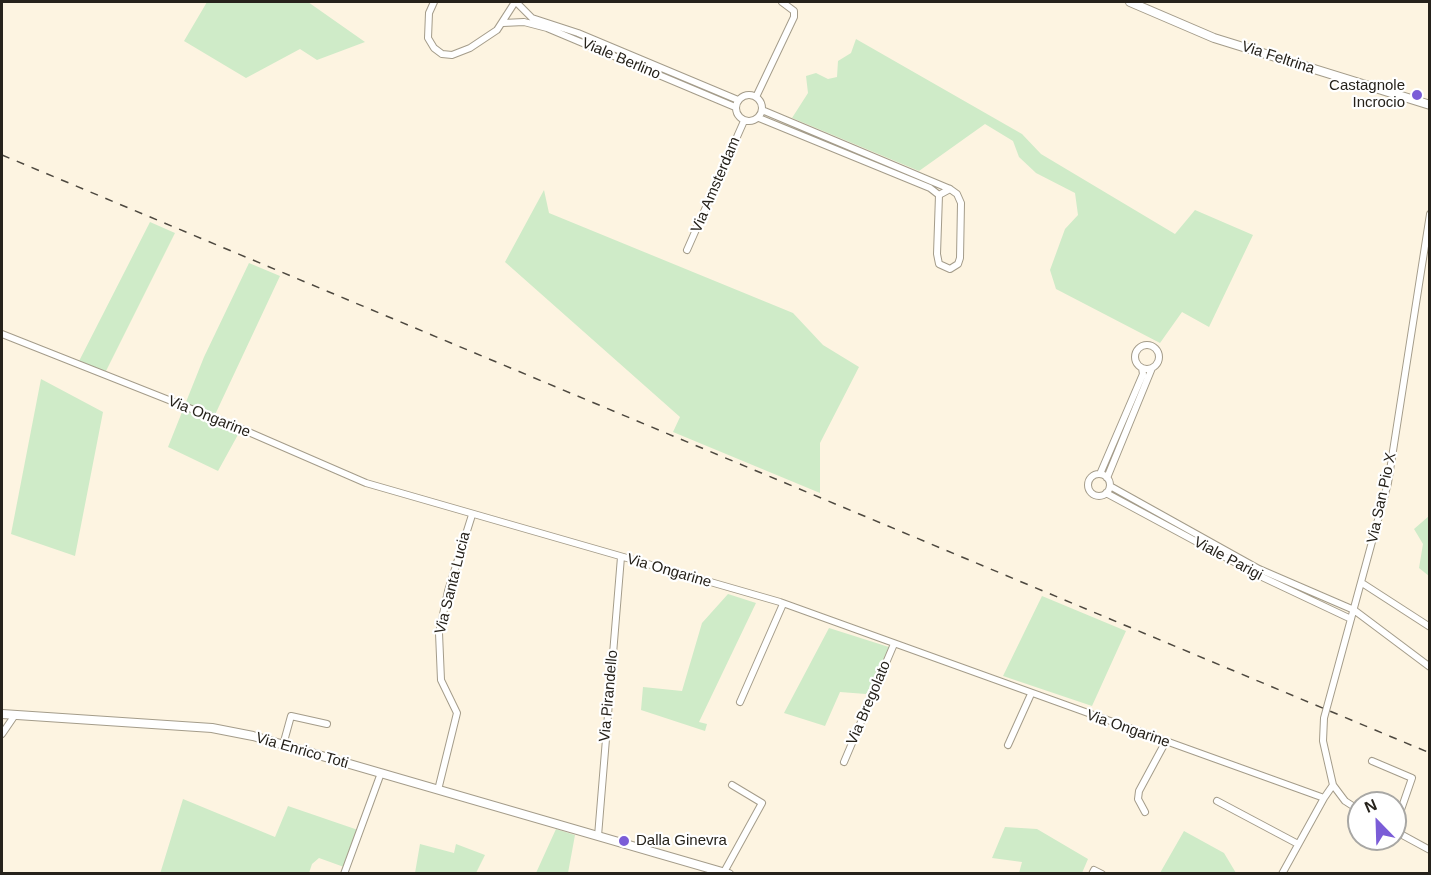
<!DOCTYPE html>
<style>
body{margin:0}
#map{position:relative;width:1431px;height:875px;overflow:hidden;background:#fdf4e1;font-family:Helvetica,sans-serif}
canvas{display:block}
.frame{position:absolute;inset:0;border:3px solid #26221b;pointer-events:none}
.north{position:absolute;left:1347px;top:791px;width:60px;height:60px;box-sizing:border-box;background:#fff;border:2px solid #a8a7a4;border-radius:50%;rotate:337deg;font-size:16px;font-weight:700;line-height:24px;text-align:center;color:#26221b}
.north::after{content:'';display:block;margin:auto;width:21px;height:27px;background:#7b5dd7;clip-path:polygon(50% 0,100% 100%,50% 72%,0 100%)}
</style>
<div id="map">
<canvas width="1431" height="875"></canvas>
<div class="frame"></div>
<div class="north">N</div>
</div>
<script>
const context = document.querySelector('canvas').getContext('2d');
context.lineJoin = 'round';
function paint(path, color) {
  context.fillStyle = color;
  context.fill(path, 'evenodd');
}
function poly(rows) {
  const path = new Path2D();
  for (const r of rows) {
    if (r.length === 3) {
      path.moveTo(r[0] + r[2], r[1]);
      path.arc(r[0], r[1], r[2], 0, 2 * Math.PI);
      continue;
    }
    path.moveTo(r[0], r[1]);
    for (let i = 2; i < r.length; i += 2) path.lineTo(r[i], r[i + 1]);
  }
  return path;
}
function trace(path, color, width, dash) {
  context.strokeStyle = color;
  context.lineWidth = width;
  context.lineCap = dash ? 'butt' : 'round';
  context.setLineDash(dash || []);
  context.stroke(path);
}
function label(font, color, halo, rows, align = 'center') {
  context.font = font + ' Helvetica,sans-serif';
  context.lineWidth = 4.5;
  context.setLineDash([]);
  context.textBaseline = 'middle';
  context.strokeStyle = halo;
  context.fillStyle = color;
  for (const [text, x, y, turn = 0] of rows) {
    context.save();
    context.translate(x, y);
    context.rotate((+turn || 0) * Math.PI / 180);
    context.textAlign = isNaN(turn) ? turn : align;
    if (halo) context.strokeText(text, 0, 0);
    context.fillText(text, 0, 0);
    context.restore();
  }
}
paint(poly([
 [207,2,308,2,365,42,317,60,300,49,246,78,184,41],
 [856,39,1022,134,1041,154,1175,234,1195,210,1253,235,1209,327,1182,312,1160,343,1056,289,1050,270,1065,229,1078,215,1075,193,1036,173,1019,157,1013,141,985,124,919,171,792,118,808,93,806,76,816,73,828,79,837,77,838,61,851,53],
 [544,190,549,213,793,313,823,345,859,367,820,443,820,493,673,432,680,417,505,262],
 [150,222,175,233,103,377,76,367],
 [249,263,280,276,213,419,240,431,218,471,168,447,204,357],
 [41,379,103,412,75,556,11,534],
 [1429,516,1429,576,1419,568,1423,544,1414,529],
 [728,594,756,603,699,722,707,724,705,731,641,710,643,687,682,691,702,623],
 [1042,596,1126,631,1092,706,1003,676],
 [829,628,892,648,866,694,840,692,825,726,784,713],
 [183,799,275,837,288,806,358,830,344,867,319,858,312,864,309,873,160,874],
 [1005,827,1037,829,1088,859,1082,873,1019,873,1022,862,992,858],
 [556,829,575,835,568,873,536,873],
 [1184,831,1224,853,1236,873,1160,873],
 [420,844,454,853,456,844,485,855,476,873,415,873]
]), '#cfebc8');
const minor = poly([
 [434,2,429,13,428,38,434,48,442,54,452,55,470,48,497,30,515,2],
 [516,2,532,18,578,33,738,100],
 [503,23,524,22,547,28,735,107],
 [749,108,13],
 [756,97,794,17,794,11,782,2],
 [762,110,950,189],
 [759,118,930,188,939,195],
 [950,189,957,194,961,203,960,258,958,264,950,269,939,264,937,254,939,195,950,189],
 [687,250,744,121],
 [2,334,237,427,366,483,780,602,1324,798,1333,785],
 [1147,357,12],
 [1100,474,1143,374,1142,368],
 [1099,485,11],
 [1107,478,1152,368],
 [1110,486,1259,569,1354,610,1430,667],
 [1106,493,1262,577,1351,619],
 [1362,583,1430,627],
 [740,702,783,604],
 [2,734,15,715],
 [283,745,291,716,327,724],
 [1008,745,1031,694],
 [1372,761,1412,778,1395,827],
 [844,762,894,644],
 [438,790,457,713,441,680,439,633,448,591,472,515],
 [1217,801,1298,844],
 [1359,810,1345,801,1333,785,1323,741,1324,718,1388,483,1430,214],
 [1145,812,1138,799,1139,791,1166,741],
 [1395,831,1430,850],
 [598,836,621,557],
 [724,872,762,803,732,785],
 [344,874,381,773],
 [1092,874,1094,870,1102,874],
 [1282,874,1324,798]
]);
const major = poly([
 [1130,2,1214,38,1430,105],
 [2,714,212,728,253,736,729,874]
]);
trace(minor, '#a49c8a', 8);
trace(major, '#a49c8a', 10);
trace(minor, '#fff', 6);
trace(major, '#fff', 8);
trace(poly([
 [2,155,1430,753]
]), '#4d483f', 1.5, [8, 8]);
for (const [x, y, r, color] of [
 [1417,95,6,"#7b5dd7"],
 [624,841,6,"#7b5dd7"]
]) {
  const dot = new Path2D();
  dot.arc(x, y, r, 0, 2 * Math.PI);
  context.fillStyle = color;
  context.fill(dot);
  trace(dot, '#fff', 2);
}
label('15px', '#26221b', '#fff', [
 ["Via Feltrina",1278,58,18],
 ["Viale Berlino",621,59,23],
 ["Via Amsterdam",716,185,-67],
 ["Via Ongarine",209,417,22],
 ["Via San Pio X",1382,498,-78],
 ["Viale Parigi",1228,559,28],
 ["Via Ongarine",669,571,16],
 ["Via Santa Lucia",453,583,-76],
 ["Via Pirandello",609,696,-85],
 ["Via Bregolato",869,703,-67],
 ["Via Ongarine",1128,729,19],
 ["Via Enrico Toti",302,751,16]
]);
label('15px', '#26221b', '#fff', [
 ["Castagnole",1405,86],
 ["Incrocio",1405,103],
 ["Dalla Ginevra",636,841,"left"]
], 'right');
</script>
